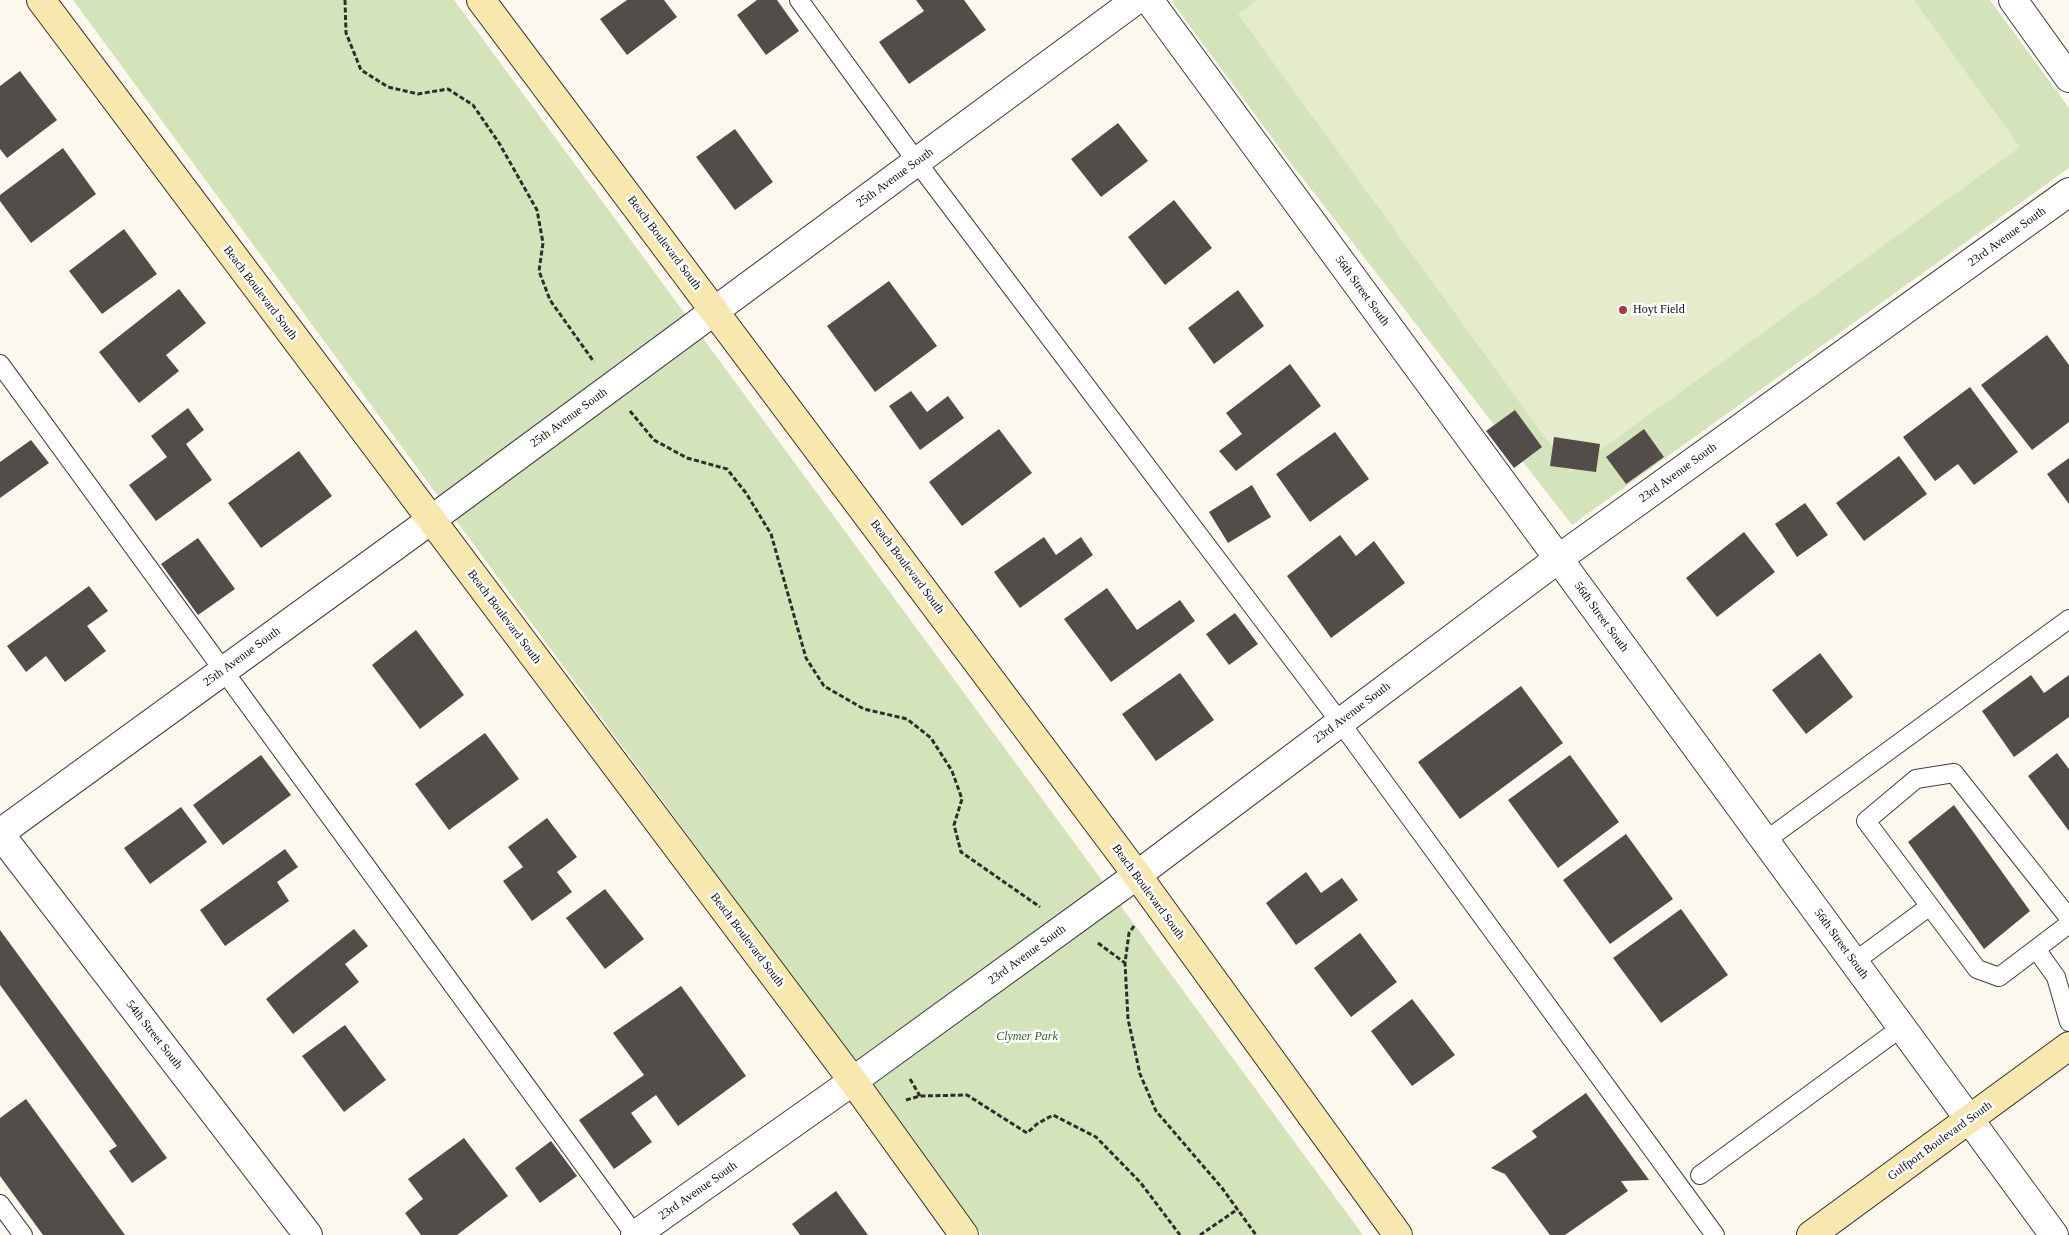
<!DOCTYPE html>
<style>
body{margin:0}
canvas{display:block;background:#fdf8ed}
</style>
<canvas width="2069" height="1235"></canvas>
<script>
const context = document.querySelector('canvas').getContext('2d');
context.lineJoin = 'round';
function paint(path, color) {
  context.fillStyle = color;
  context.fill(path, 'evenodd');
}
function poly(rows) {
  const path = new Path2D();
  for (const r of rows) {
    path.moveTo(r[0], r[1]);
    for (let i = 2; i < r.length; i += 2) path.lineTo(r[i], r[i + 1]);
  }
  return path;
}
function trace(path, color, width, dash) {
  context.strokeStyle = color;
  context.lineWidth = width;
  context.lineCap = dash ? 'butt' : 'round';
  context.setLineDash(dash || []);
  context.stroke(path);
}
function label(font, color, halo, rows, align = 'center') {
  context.font = font + ' "Times New Roman",serif';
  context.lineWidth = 5;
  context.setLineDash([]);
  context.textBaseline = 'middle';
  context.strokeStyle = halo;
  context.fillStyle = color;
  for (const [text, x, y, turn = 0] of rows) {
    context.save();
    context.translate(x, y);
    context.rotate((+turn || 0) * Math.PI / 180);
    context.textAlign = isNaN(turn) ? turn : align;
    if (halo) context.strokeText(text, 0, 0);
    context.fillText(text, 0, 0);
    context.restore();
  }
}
paint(poly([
 [73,0,454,0,1363,1235,982,1235],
 [1174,0,1990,0,2069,108,2069,168,1572,525,1287,158,1172,2]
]), '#d3e4ba');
paint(poly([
 [1258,0,1914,0,2020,147,1570,472,1238,14]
]), '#e4eccb');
paint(poly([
 [627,0,664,0,677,17,627,55,600,19],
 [757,0,777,0,799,31,766,55,737,15],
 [916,0,964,0,986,30,909,84,879,42,924,11],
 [20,71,57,120,7,158,0,149,0,86],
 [1118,123,1148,161,1101,197,1071,159],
 [735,129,773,182,735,210,696,157],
 [63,148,96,194,31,243,0,201,0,195],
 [1174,200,1212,248,1165,285,1128,237],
 [124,229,157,274,102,314,69,271],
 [889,281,937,346,875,392,827,326],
 [179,289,206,323,166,355,179,371,139,403,99,352],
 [1238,290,1264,326,1214,364,1188,328],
 [2047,335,2069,365,2069,422,2032,450,1981,385],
 [1290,364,1321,406,1236,471,1219,451,1242,434,1226,413],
 [1970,387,2018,452,1974,485,1958,464,1935,481,1903,437],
 [911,391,927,412,948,396,964,418,920,450,889,406],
 [188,408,204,430,186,444,212,480,156,521,129,485,167,457,151,436],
 [1515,410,1542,447,1514,468,1486,431],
 [999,429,1032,473,962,526,929,482],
 [1644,429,1664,457,1626,484,1606,457],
 [1335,432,1369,479,1310,522,1276,474],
 [1554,437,1600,444,1596,472,1550,466],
 [31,440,49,463,0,498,0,462],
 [299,451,332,496,261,548,228,503],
 [1899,456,1927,494,1864,541,1836,503],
 [2069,458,2069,504,2047,474],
 [1252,485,1271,517,1228,543,1209,512],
 [1805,503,1828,535,1797,557,1775,524],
 [1744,532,1775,572,1717,617,1686,578],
 [1340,535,1356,556,1374,541,1405,583,1331,638,1287,576],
 [1044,537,1056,555,1081,537,1093,555,1020,608,994,572],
 [198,538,235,589,198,615,161,564],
 [89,586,108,611,87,626,106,651,65,682,46,656,26,672,7,646],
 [1107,588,1137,630,1180,600,1195,621,1111,682,1064,619],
 [1235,613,1258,644,1229,665,1206,634],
 [416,630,464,695,420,729,372,665],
 [1820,653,1853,697,1806,734,1772,690],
 [1180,673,1214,720,1156,761,1122,714],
 [2031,675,2044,693,2069,675,2069,717,2014,757,1982,711],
 [1521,686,1563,743,1460,819,1418,762],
 [485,733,519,779,449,830,415,784],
 [2057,753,2069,769,2069,831,2028,776],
 [261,755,291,795,223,845,193,805],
 [1570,755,1619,822,1558,868,1508,800],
 [1954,805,2030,911,1984,949,1908,842],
 [181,807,207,842,150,884,124,848],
 [547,818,577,857,557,872,572,892,532,921,503,881,523,867,508,847],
 [1626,834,1673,899,1610,944,1563,880],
 [285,849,298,867,277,882,289,901,225,946,200,910],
 [1306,872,1321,893,1342,878,1358,900,1296,945,1266,903],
 [605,889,644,939,605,969,566,918],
 [1681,909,1728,975,1661,1023,1613,958],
 [354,929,368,946,345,964,359,982,293,1034,266,999],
 [0,930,167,1158,132,1183,109,1151,117,1146,0,985],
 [1360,933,1397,982,1351,1017,1314,968],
 [681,986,746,1076,678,1126,656,1095,631,1113,652,1142,614,1169,579,1120,644,1075,613,1033],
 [1412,999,1455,1055,1412,1086,1371,1031],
 [345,1025,386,1080,344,1112,302,1056],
 [1586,1093,1649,1180,1621,1181,1628,1191,1565,1235,1550,1235,1505,1174,1491,1168,1537,1137,1532,1131],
 [26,1099,125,1235,43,1235,0,1176,0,1118],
 [464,1138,508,1196,457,1235,421,1235,405,1213,423,1199,408,1179],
 [551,1141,577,1176,540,1203,515,1168],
 [836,1191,868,1235,800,1235,792,1224]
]), '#534d4a');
const lane = poly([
 [799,0,917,162,1340,722,1715,1235],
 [0,364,635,1235],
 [1765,841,2069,619],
 [2069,918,1954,773,1916,779,1866,821,1977,969,1999,977,2069,924],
 [2036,949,2056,977,2069,1022],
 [1854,962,1930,906],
 [1700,1175,1902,1027],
 [0,1204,23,1235]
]);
const street = poly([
 [1149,0,2054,1235],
 [2013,0,2069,78],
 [0,833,431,520,1136,0],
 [0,834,308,1235],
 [635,1235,853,1081,1137,875,1558,559,2069,192]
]);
const secondary = poly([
 [41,0,853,1081,964,1235],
 [481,0,1137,875,1398,1235],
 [1811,1235,2069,1046]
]);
trace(lane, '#3f3f3f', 20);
trace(street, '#3f3f3f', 30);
trace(secondary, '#2e2e2e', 30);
trace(poly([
 [345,0,346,33,361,70,388,87,418,94,448,89,473,105,499,143,537,210,543,243,539,271,550,300,594,362],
 [630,411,654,440,687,458,727,469,746,493,771,534,806,658,824,686,864,709,907,719,931,738,952,771,962,799,954,825,961,852,1040,907],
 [1134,926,1129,933,1125,963,1128,1019,1140,1074,1156,1111,1222,1188,1256,1235],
 [1098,943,1125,963],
 [910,1079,920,1096],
 [906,1100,920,1096,967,1095,1027,1133,1037,1124,1053,1115,1096,1137,1140,1182,1180,1235],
 [1200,1235,1238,1209]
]), '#2e2e2e', 3, [5, 2.5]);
trace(lane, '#fff', 18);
trace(street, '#fff', 28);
trace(secondary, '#f7e8ae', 28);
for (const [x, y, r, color] of [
 [1623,310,5,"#ad3343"]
]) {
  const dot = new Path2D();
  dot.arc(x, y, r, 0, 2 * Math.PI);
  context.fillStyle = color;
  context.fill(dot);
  trace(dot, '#fff', 2);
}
label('12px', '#0c0c0c', '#fff', [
 ["25th Avenue South",895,178,-36],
 ["23rd Avenue South",2007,237,-36],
 ["Beach Boulevard South",664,243,53],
 ["56th Street South",1362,291,54],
 ["Beach Boulevard South",260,293,53],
 ["25th Avenue South",569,418,-36],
 ["23rd Avenue South",1678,473,-36],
 ["Beach Boulevard South",907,567,53],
 ["Beach Boulevard South",504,617,53],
 ["56th Street South",1601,617,54],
 ["25th Avenue South",242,657,-36],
 ["23rd Avenue South",1352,713,-37],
 ["Beach Boulevard South",1148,892,54],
 ["Beach Boulevard South",747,940,53],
 ["56th Street South",1841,944,54],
 ["23rd Avenue South",1027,955,-36],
 ["54th Street South",154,1035,52],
 ["Gulfport Boulevard South",1940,1141,-36],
 ["23rd Avenue South",698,1191,-35]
]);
label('12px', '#0c0c0c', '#fff', [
 ["Hoyt Field",1633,310]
], 'left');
label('italic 12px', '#345d23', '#fff', [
 ["Clymer Park",1027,1037]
]);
</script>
